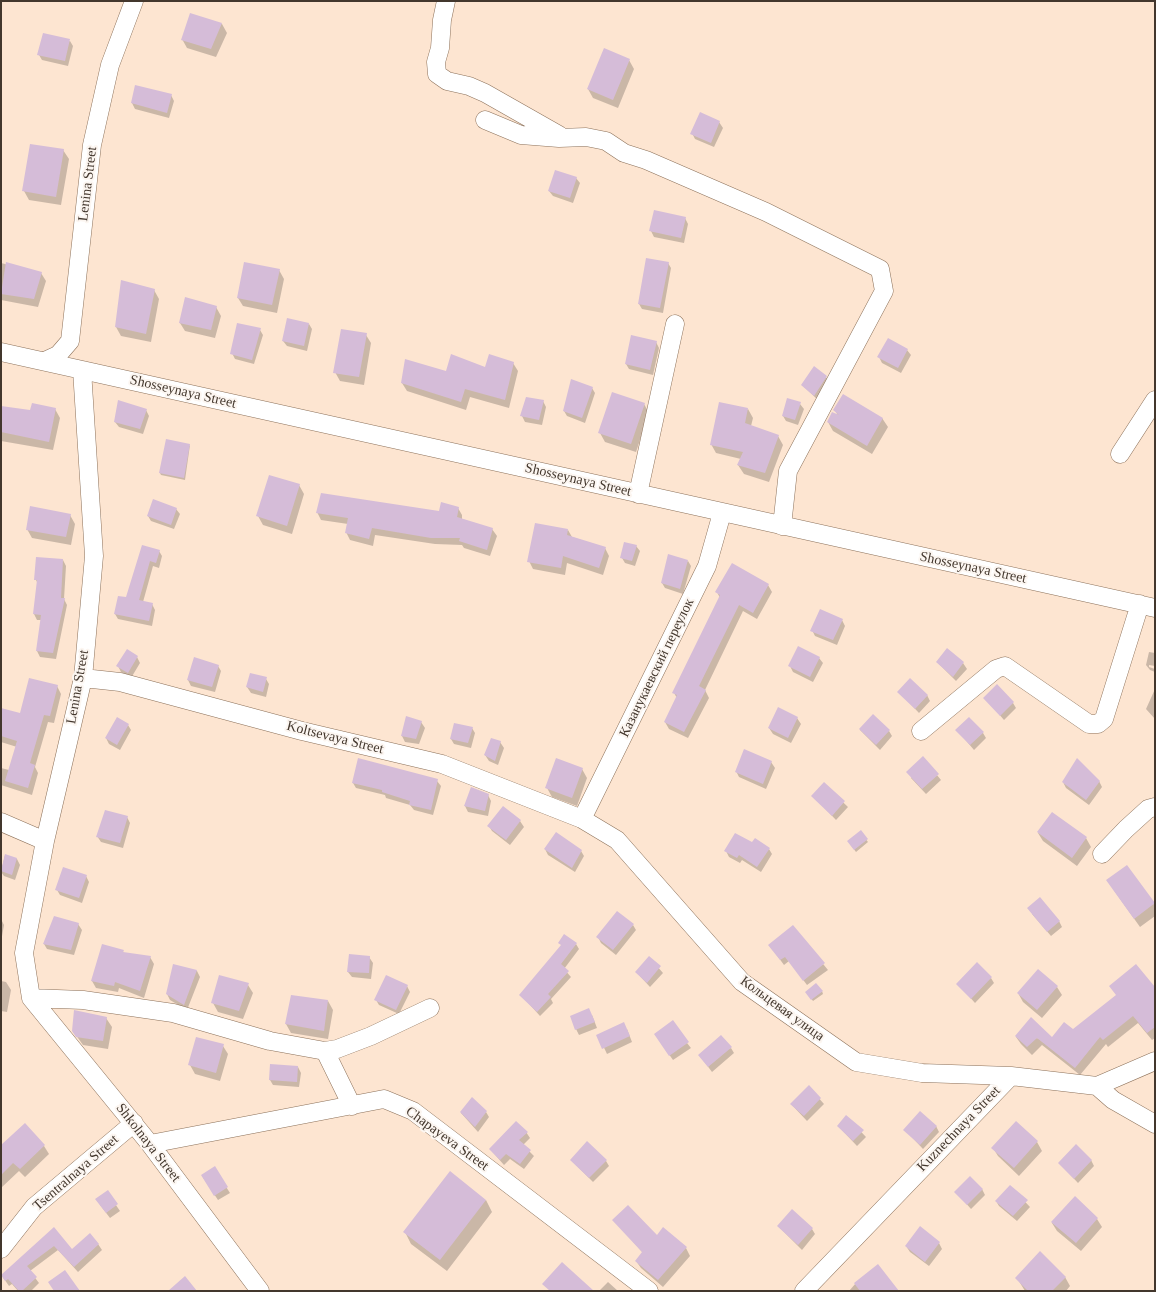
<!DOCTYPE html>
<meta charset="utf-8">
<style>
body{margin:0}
#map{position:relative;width:1156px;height:1292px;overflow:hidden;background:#fde5d1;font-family:"Times New Roman",serif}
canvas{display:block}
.frame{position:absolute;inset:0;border:2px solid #43372d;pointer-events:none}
</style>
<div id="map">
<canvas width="1156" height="1292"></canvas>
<div class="frame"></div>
</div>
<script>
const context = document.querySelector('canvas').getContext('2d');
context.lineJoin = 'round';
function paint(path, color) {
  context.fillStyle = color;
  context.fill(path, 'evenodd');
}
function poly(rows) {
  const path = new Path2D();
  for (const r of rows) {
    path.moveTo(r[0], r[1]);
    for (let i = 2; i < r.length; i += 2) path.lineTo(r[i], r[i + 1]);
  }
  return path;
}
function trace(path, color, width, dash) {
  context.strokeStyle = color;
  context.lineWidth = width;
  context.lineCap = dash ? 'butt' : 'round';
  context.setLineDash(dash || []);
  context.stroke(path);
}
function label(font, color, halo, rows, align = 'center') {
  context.font = font + ' "Times New Roman",serif';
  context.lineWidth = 4;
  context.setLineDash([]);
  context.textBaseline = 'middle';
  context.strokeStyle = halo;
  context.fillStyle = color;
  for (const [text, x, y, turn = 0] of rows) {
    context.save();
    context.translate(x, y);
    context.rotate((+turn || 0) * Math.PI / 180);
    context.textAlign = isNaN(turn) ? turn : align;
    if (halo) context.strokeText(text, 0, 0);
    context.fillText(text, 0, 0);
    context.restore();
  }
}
paint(poly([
 [191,15,222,24,227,33,216,57,187,48,182,39],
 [70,41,73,46,68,66,42,60,39,55],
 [629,60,634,69,618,108,593,98,588,89],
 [171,95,174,101,169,118,135,109,132,103],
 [719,122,723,128,714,147,695,139,692,133],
 [63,150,69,159,61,205,29,200,24,191],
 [576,178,580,183,573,203,553,196,549,191],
 [685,218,688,224,684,243,654,237,651,231],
 [1,263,41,273,46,281,38,307,1,300],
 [668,263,671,268,663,313,642,309,639,304],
 [279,270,284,279,277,313,243,306,238,298],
 [154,290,159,299,151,342,121,336,116,327],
 [216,307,221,316,215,338,185,331,180,323],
 [309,324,312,329,307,351,287,346,283,341],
 [260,330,263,335,254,364,235,359,232,353],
 [366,335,371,343,364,385,340,381,335,372],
 [656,342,659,348,653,375,629,369,626,364],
 [907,350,911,355,901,373,882,363,879,357],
 [513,363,518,371,509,408,470,397,466,410,407,391,402,383,447,373,486,369],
 [826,377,829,382,818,400,802,385],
 [592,388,595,393,585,423,567,416,564,411],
 [543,401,546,407,542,425,525,422,522,416],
 [644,404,649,413,636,452,605,442,600,433],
 [800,404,804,409,798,425,786,421,783,416],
 [1,407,31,412,55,409,60,418,53,450,1,441],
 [748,409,753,418,751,426,778,436,783,445,769,482,744,474,738,465,741,459,716,453,711,444],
 [146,410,149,416,143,434,119,427,115,422],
 [835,410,882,418,888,427,872,454,833,431,828,422,838,416],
 [190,445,185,480,161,475,160,473],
 [299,485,304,494,292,534,263,525,258,516],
 [458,508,462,515,462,519,492,529,497,536,490,556,464,548,462,545,435,544,375,535,373,546,350,540,346,532,348,524,321,520,317,512,440,512],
 [176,509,180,514,174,529,151,521,148,516],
 [70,515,75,524,71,545,32,538,27,529],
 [568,530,572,537,605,548,609,556,603,575,567,563,565,575,533,569,529,561],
 [636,546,640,551,635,566,625,563,622,558],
 [142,547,159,551,162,556,159,568,153,566,143,602,152,604,155,610,152,626,118,619,115,614,127,599],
 [63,560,66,566,64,599,67,605,56,659,40,657,37,651,42,620,37,620,34,614,38,584,36,580],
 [688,561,691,566,683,594,665,588,662,583],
 [768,585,772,592,757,619,743,611,705,690,709,698,688,738,669,729,665,722,677,698,674,693,720,598,717,592],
 [842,620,845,626,837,645,815,636,812,630],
 [947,650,963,663,967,669,956,681,937,662],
 [127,651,137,657,140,663,131,678,121,672,118,666],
 [1149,652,1155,653,1155,666,1149,665,1149,667,1155,669,1155,672,1150,670,1146,665],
 [819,658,823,663,813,682,793,672,790,666],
 [218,666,221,671,215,692,191,686,188,680],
 [266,679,269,684,266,697,251,693,247,687],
 [57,686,61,694,54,723,48,722,35,767,38,773,32,795,1,785,1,768,9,770,17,747,1,742,1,709,21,715],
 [1155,689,1155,719,1146,709],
 [899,692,927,695,930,701,919,713],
 [985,698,1013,703,1016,708,1004,720],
 [779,709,797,718,801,724,791,743,773,734,769,728],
 [421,722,425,728,419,744,405,742,402,736],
 [128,725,131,730,120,750,109,744,106,738],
 [472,728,475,733,471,748,454,744,451,739],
 [860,730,889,731,892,736,880,750],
 [957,730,983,733,986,738,974,750],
 [500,742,504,748,498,765,489,761,485,755],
 [745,751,771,762,775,768,766,789,739,777,736,771],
 [923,758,941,780,926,794,911,778],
 [582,769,587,778,577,806,552,797,547,788],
 [437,781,441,786,433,815,414,810,410,805,386,798,385,795,356,788,353,783],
 [1099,781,1102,787,1089,805,1066,788,1063,782],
 [824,784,848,807,836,820,813,796],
 [488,795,491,801,488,816,468,812,465,806],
 [503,808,520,821,524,827,510,845,492,831,489,826],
 [127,817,130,823,123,848,101,842,97,836],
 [860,832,868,842,856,852,850,844],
 [1038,833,1086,838,1091,847,1077,866,1043,841],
 [752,844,769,849,772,854,761,872,742,860,740,863,729,857,726,851],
 [545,849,581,851,584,856,575,872,548,855],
 [5,855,17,859,20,865,15,880,4,876,1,872],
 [1126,867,1155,906,1155,916,1140,927,1113,889],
 [86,876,89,882,82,903,60,895,57,890],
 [1032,914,1059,921,1062,927,1051,936],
 [1,919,4,925,1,942],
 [78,924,82,930,74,955,47,949,44,944],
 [633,925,636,930,616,955,601,943,598,937],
 [793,927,828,970,807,985,789,961,784,965,773,950],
 [576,944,579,949,564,969,571,977,551,999,553,1003,540,1016,521,995],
 [123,951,124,954,150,957,154,964,144,998,119,988,118,992,96,988,92,981],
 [369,957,373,963,371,979,352,977,348,972],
 [650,958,663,973,650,987,637,973],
 [174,966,197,971,200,977,187,1010,170,1000,167,994],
 [991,978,994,983,975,1003,958,984],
 [1,981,6,982,11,990,7,1012,1,1011],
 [248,985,253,993,243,1019,218,1012,213,1003],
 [407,986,410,992,399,1014,379,1005,376,1000],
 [1057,987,1062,995,1042,1018,1023,1002,1018,993],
 [1155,989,1155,1038,1152,1040,1138,1023,1108,1047,1106,1044,1080,1075,1042,1045,1032,1055,1021,1044,1016,1037,1052,1039,1073,1031],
 [822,991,823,994,813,1001,808,994],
 [328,1001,333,1010,328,1039,291,1033,286,1024],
 [592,1015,597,1028,579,1035,576,1029],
 [106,1018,112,1027,108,1049,83,1045,73,1031],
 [627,1029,632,1042,607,1054,598,1035],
 [659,1040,687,1043,691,1048,673,1060],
 [223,1046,228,1054,220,1081,195,1074,190,1065],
 [731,1048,734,1053,712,1072,700,1056],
 [298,1067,301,1073,299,1087,273,1085,270,1080],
 [809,1087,824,1104,807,1121,791,1104],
 [486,1112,489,1117,478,1132,461,1113],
 [846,1116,866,1137,857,1146,838,1126],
 [936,1126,939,1132,923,1149,905,1130],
 [526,1132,530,1138,523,1145,534,1156,524,1169,510,1159,504,1165,490,1149],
 [1037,1142,1042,1151,1019,1176,998,1156,993,1148],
 [44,1146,49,1154,25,1177,19,1171,1,1188,1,1147],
 [571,1160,606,1161,609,1166,593,1182],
 [1091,1160,1094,1166,1078,1183,1060,1164],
 [214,1168,230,1193,218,1200,202,1176],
 [1010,1186,1030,1207,1017,1221,999,1206,996,1201],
 [982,1189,985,1195,971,1209,956,1192],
 [107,1192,120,1211,110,1218,100,1205],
 [486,1200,492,1212,447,1271,411,1244,405,1232],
 [1097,1219,1102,1227,1081,1251,1057,1231,1052,1223],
 [614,1220,686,1248,690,1256,663,1287,641,1268,636,1261,643,1253],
 [778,1226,812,1229,815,1234,802,1250],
 [921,1228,939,1243,942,1249,929,1266,910,1252,906,1246],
 [54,1229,72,1251,98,1244,102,1250,78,1272,58,1250,30,1271,39,1283,31,1291,18,1291,12,1284,9,1286,2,1276],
 [1065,1277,1070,1286,1066,1291,1025,1291,1017,1278],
 [608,1282,618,1291,599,1291],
 [856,1283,897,1291,849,1291]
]), '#0003');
paint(poly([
 [190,13,222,23,211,49,181,40],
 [43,33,70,39,65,61,37,55],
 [604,48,630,59,613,100,587,89],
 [135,85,172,94,167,113,131,103],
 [700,112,720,121,711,143,690,134],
 [30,144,64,149,56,197,22,191],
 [555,170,577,177,570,198,548,191],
 [654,210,686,217,681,238,649,231],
 [646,258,669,262,660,308,638,304],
 [6,262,42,272,34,299,1,294],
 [244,262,280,269,272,305,237,298],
 [121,280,155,289,146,334,115,327],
 [185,297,217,306,211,330,179,323],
 [287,318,309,323,304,346,282,341],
 [237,323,261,328,252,360,230,354],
 [341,329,367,333,359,377,333,373],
 [631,335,657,341,650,370,625,364],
 [888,338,908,349,898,368,877,357],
 [451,354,485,367,489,354,514,362,505,400,465,389,461,402,401,383,405,359,446,371],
 [814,366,827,376,814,396,801,385],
 [571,379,593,387,582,418,563,411],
 [612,392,645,403,631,444,598,433],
 [843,394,883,418,867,446,827,422,832,412,839,415,833,410],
 [526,397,544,400,539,420,520,416],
 [787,398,801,402,795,420,782,416],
 [118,400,147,409,140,429,114,422],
 [719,402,748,408,745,423,779,435,765,473,737,465,743,452,710,445],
 [32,403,56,408,49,442,1,432,1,406,30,410],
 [166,439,190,444,184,478,159,473],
 [269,475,300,484,287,526,256,516],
 [321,493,439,511,441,502,459,507,457,517,493,528,487,550,459,541,460,538,431,538,372,528,369,539,345,533,348,518,316,513],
 [153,499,177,508,171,525,147,516],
 [30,506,71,514,66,537,26,530],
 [535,523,568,529,567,535,606,547,599,568,563,556,561,568,527,562],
 [624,542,637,545,632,561,620,558],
 [142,545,160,550,156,563,150,561,139,600,153,603,149,621,114,614,118,596,126,597],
 [668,554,688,560,680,589,661,583],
 [36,557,63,559,61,598,65,598,53,653,36,651,41,615,33,614,37,580,34,580],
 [732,563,769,584,753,613,739,605,699,686,706,690,684,732,664,722,677,695,672,693,720,595,715,592],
 [820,609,843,619,833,640,810,631],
 [798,646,820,657,810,677,788,666],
 [947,648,964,662,953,677,936,662],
 [127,649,138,656,128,673,116,666],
 [194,657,219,665,212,687,187,680],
 [250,673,267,677,263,692,246,687],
 [29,678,58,685,50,716,44,715,30,763,35,765,28,788,5,781,17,741,1,736,1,708,20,713],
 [910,678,928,695,915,709,897,692],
 [997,684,1014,702,1000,716,983,698],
 [778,707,798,717,788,738,768,728],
 [873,714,890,730,876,745,859,729],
 [406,716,422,721,416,739,401,736],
 [117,717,129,724,117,745,105,738],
 [969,717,984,732,970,745,955,730],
 [454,723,473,727,468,743,450,739],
 [491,738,501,741,495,761,484,755],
 [744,749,772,761,763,784,735,772],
 [923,756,939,774,922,789,906,772],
 [358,758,438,779,431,810,409,805,410,801,382,792,382,790,352,783],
 [556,758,583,768,572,798,545,788],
 [1077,758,1100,781,1086,800,1062,782],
 [824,782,845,801,832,816,811,796],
 [471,787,489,794,485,811,464,806],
 [503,806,521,820,506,840,487,826],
 [105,810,128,816,120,843,96,837],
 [1052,812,1087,837,1072,858,1037,832],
 [861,830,868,839,854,850,847,841],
 [556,832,582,850,572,868,544,849],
 [735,833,752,842,755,838,770,848,757,867,739,855,737,858,724,851],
 [5,854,17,858,12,875,1,871],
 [1127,865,1155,903,1134,919,1106,880],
 [63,867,87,875,79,898,55,890],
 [1040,897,1060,921,1047,932,1027,908],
 [617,911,634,924,613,950,596,937],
 [54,916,79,923,71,950,43,944],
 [793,925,825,963,803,981,785,957,780,960,768,945],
 [564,934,577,943,561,964,569,971,548,994,551,997,537,1012,519,995,561,945,558,943],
 [102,944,124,950,123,952,151,956,140,991,115,982,114,986,91,981],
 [349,954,370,956,369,973,347,972],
 [649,956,661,966,647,983,635,972],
 [977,962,992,977,971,999,956,984],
 [173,964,197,970,184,1005,166,994],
 [1136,964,1155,987,1155,1027,1147,1033,1133,1016,1103,1040,1100,1037,1075,1068,1037,1038,1027,1047,1015,1036,1031,1017,1052,1037,1064,1022,1073,1029,1116,995,1109,986],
 [1038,969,1058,986,1037,1010,1017,993],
 [219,975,249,983,239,1011,211,1003],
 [386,975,408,985,396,1010,374,1000],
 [816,983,823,991,811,1000,805,992],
 [291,995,328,1000,324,1031,285,1024],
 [589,1008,595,1022,575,1030,570,1016],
 [74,1010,107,1017,103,1041,76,1037,72,1031],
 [673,1020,689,1042,669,1056,654,1034],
 [624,1022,630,1036,602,1049,596,1035],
 [721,1035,732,1047,708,1067,698,1055],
 [196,1037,224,1044,216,1073,188,1065],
 [270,1064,298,1066,297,1082,269,1080],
 [809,1085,821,1098,804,1116,790,1104],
 [472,1097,487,1111,475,1127,460,1112],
 [920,1111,937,1126,920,1145,903,1130],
 [846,1115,864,1130,853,1141,837,1126],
 [516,1121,528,1132,519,1140,531,1150,520,1164,506,1154,500,1160,489,1149],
 [1016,1121,1038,1141,1014,1168,991,1148],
 [25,1123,45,1145,20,1169,13,1163,1,1175,1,1145],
 [587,1141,607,1160,589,1178,570,1160],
 [1076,1144,1092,1160,1074,1179,1058,1163],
 [215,1166,228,1187,214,1196,201,1175],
 [450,1171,486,1200,440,1260,403,1232],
 [970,1176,983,1189,967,1205,954,1192],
 [1010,1185,1028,1200,1013,1216,995,1201],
 [108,1190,118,1204,106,1213,95,1199],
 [1075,1196,1098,1218,1076,1243,1051,1222],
 [628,1205,657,1235,663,1227,687,1247,658,1280,635,1261,642,1252,612,1220],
 [792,1209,813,1228,798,1245,777,1226],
 [920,1226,940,1242,925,1262,905,1246],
 [54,1227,72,1249,90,1233,99,1244,74,1267,54,1246,27,1266,37,1277,22,1291,19,1291,8,1279,5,1281,1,1275],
 [1040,1251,1066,1277,1052,1291,1028,1291,1015,1278],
 [562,1262,594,1291,550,1291,542,1284],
 [878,1264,899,1291,860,1291,854,1283],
 [65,1270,80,1291,54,1291,48,1282],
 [185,1276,197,1291,168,1291]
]), '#d5bcd8');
const minor = poly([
 [446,1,442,20,440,48,436,62,437,74,447,81,469,86,485,93,559,135],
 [485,120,521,135,559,138,586,137,606,141,624,153,646,160,766,212,880,269,884,291,788,471,782,526],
 [1,352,1155,608],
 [45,361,58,355,70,341,92,145,110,65,134,1],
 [82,370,94,556,83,678,45,841,24,953,31,998,150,1144,260,1291],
 [1120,454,1155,400],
 [638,494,675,324],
 [83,678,120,682,302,731,442,764,582,819,617,840,742,982,856,1062,922,1073,1011,1076],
 [921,731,996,669,1005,666,1089,724,1098,724,1104,719,1140,604],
 [582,819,707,566,722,513],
 [1,822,45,841],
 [1102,854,1126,829,1148,809,1155,807],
 [31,998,83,1000,173,1013,270,1041,325,1051,337,1049,371,1036,430,1008],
 [325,1051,352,1106],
 [1097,1086,1113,1100,1155,1124],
 [150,1144,384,1099,413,1111,649,1291],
 [1,1249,34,1207,134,1123],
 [804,1291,1011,1076,1097,1086,1155,1061]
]);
trace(minor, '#8c715a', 19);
trace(minor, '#fff', 18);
label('14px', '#43372d', '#fcf6f1', [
 ["Lenina Street",88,184,-83],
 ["Shosseynaya Street",183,392,13],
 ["Shosseynaya Street",578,480,13],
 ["Shosseynaya Street",973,568,12],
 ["Казанукаевский переулок",657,668,-64],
 ["Lenina Street",78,687,-80],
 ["Koltsevaya Street",335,738,14],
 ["Кольцевая улица",782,1009,36],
 ["Kuznechnaya Street",959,1129,-46],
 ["Chapayeva Street",447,1139,36],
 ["Shkolnaya Street",148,1143,52],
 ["Tsentralnaya Street",76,1173,-41]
]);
</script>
